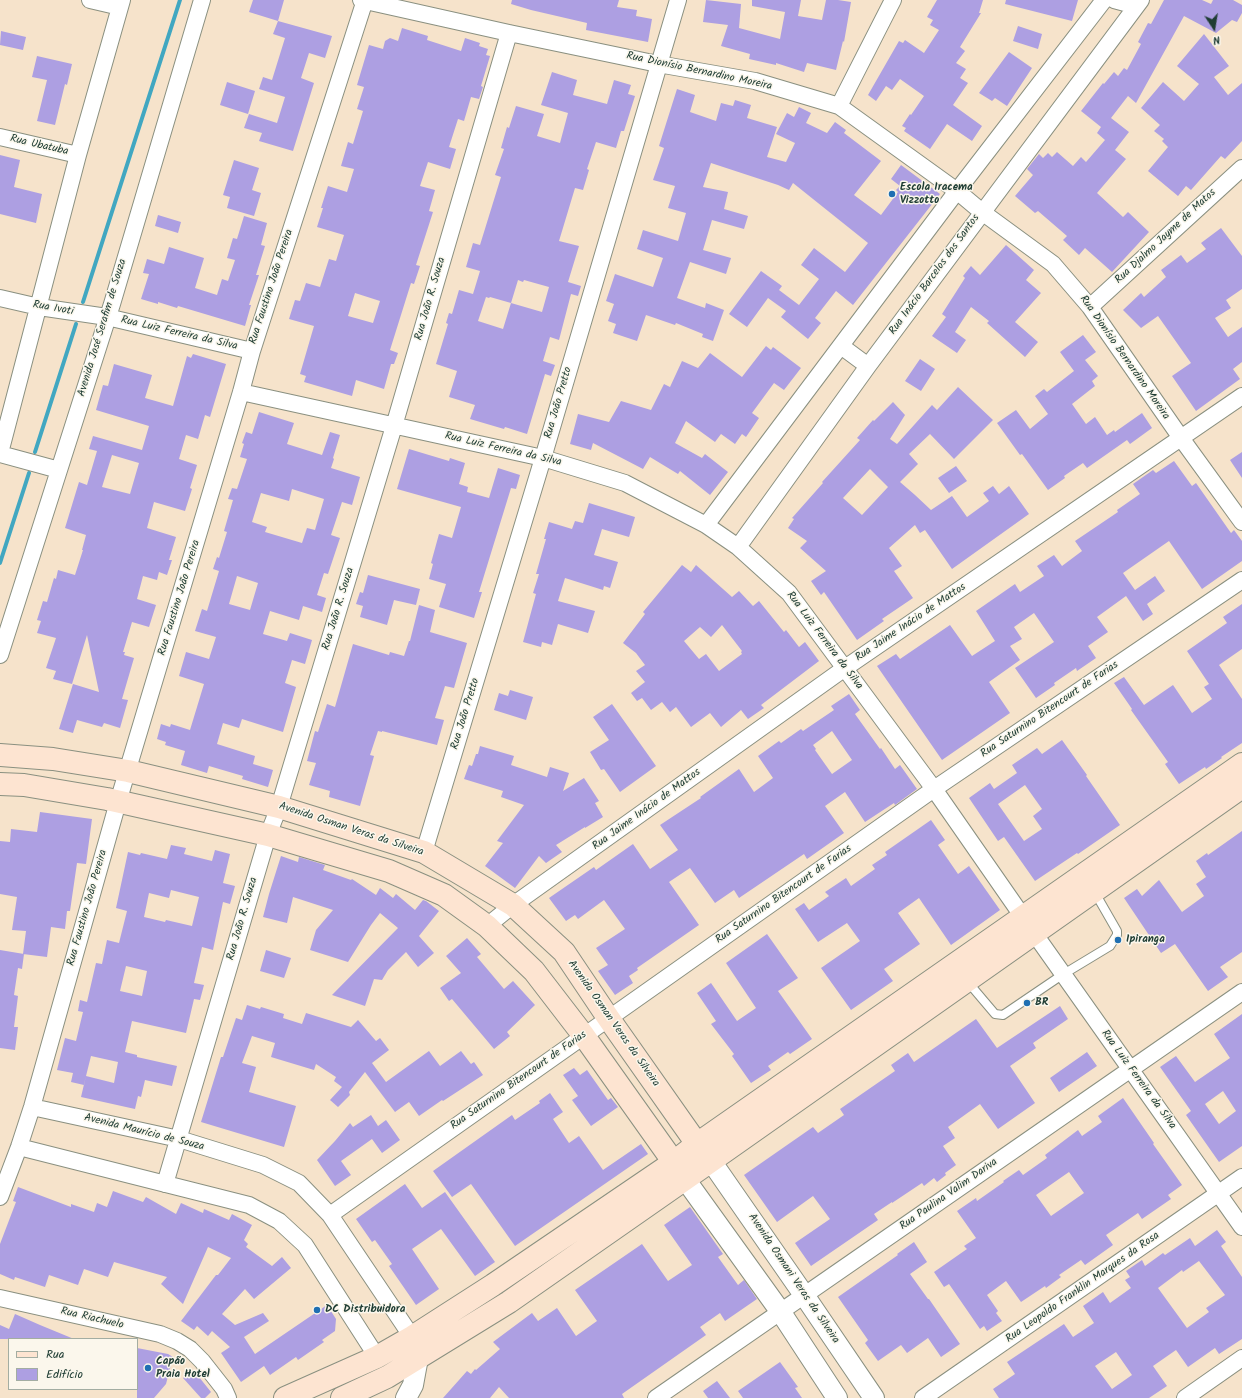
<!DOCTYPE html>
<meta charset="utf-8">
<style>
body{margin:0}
#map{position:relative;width:1242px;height:1398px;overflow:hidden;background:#f6e3cb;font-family:Kalam,sans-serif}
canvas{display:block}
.legend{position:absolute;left:8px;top:1338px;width:130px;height:52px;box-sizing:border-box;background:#fbf7ec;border:1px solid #a3ada2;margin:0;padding:5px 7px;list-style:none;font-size:12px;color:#1f3d34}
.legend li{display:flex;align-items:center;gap:8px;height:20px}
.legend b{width:20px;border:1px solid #a3ada2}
.north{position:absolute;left:1194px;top:8px;width:40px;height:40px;-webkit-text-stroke:3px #fbf7ec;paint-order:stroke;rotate:168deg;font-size:11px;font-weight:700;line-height:16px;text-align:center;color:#1f3d34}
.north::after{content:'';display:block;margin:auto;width:14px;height:18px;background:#1f3d34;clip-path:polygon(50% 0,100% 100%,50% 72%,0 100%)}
</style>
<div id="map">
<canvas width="1242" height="1398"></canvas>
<ul class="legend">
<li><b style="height:5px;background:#fde4d1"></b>Rua</li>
<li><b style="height:11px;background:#ad9fe2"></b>Edifício</li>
</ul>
<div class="north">N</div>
</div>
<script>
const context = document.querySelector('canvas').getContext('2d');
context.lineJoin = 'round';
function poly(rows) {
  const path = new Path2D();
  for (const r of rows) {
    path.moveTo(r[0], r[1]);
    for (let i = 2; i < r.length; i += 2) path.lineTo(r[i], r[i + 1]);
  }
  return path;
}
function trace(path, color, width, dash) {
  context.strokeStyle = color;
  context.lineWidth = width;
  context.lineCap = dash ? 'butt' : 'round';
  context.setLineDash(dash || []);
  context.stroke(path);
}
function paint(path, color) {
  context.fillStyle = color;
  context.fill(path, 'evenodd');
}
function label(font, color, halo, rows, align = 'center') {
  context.font = font + ' Kalam,sans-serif';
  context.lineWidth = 3;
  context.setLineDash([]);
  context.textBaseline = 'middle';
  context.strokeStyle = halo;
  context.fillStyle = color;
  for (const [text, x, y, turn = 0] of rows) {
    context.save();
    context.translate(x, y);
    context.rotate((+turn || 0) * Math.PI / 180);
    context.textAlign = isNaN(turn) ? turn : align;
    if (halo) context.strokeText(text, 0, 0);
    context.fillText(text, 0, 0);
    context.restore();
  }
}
trace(poly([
 [83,302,180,0],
 [35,452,76,324],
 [0,563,29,473]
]), '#41a7c1', 4);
paint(poly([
 [253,0,284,0,278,21,249,12],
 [512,0,619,0,617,7,637,10,636,16,652,19,648,42,586,30,587,23,531,10,511,4],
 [706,0,741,4,739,28,780,39,785,12,752,6,752,0,801,0,798,16,822,20,826,0,838,0,851,2,844,42,843,41,836,70,807,63,804,72,776,63,776,65,749,59,750,54,721,46,728,25,703,22],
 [937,0,983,0,979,13,981,13,960,47,965,51,956,63,966,69,960,78,968,83,953,105,982,126,972,141,947,124,930,149,904,131,906,128,902,126,910,114,911,115,924,96,900,79,892,90,886,86,876,101,868,95,899,41,903,43,905,40,924,53,939,30,930,25,933,20,927,17],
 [1006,0,1078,0,1072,21,1005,4],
 [1164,0,1202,0,1211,4,1213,0,1233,0,1242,5,1242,13,1237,22,1232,20,1216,33,1184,16,1136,103,1128,96,1111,118,1129,132,1115,150,1126,159,1097,193,1123,217,1128,212,1149,232,1112,272,1085,248,1079,255,1063,240,1067,236,1038,211,1035,213,1015,196,1033,175,1027,169,1039,154,1043,158,1048,153,1052,157,1057,152,1073,166,1081,157,1086,162,1105,140,1097,133,1101,127,1081,111,1103,83,1104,84,1114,72,1118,76,1124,68,1127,70,1141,44,1138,42,1148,23,1151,24],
 [278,21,332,36,325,58,309,53,301,78,314,83,293,151,259,141,262,133,244,128,249,114,277,123,285,97,259,89,263,77,272,80,285,38,273,34],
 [1018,26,1042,34,1038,49,1013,41],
 [402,28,428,36,427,40,461,51,465,38,480,43,479,46,488,49,486,55,490,56,481,86,483,87,479,99,471,97,464,121,458,119,449,147,456,149,450,169,428,162,420,186,435,190,429,211,433,212,416,265,420,266,414,284,411,283,390,350,398,353,394,364,391,364,384,389,356,380,352,396,304,382,306,376,300,374,314,326,289,319,295,300,300,301,306,283,320,287,329,259,336,261,344,235,317,227,323,208,321,208,328,186,347,192,354,169,341,166,348,142,353,144,363,111,357,109,364,87,357,85,369,45,383,49,385,41,390,38,398,41],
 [355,293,380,301,373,323,348,316],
 [1,31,26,37,23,50,0,45],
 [1204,34,1229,66,1214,77,1228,95,1242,83,1242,141,1225,159,1221,156,1191,190,1186,186,1178,196,1148,171,1168,147,1162,141,1164,139,1154,131,1160,125,1141,108,1163,82,1184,101,1199,84,1177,66],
 [1009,52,1032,68,1007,106,995,98,992,101,979,93],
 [37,56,72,64,67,85,65,84,55,125,37,121,47,80,32,77],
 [552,72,577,80,573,95,607,104,614,80,631,85,628,94,635,96,624,131,621,131,616,148,596,142,587,169,589,170,583,190,575,188,559,241,579,246,568,282,581,286,578,296,571,294,559,340,550,337,543,361,555,365,551,376,545,374,527,434,505,427,504,429,470,419,475,405,449,397,457,371,436,364,448,324,446,323,449,313,452,314,459,290,473,294,480,271,466,267,473,243,480,245,501,177,495,175,504,149,501,148,507,127,509,128,516,106,544,114,537,136,560,143,568,113,541,105],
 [518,280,523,282,524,280,549,287,542,312,511,303],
 [486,297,489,298,490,297,511,303,503,329,478,321],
 [227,82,255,91,248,114,220,105],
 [677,89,695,95,690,112,716,121,721,103,733,106,735,100,751,105,747,118,777,127,767,157,786,162,795,143,776,134,787,113,794,117,799,107,811,113,806,123,827,133,835,122,846,130,844,133,881,161,854,195,881,215,898,192,896,190,900,186,891,179,901,165,940,194,853,305,836,291,815,318,821,323,808,339,781,317,786,311,768,298,747,327,729,314,761,271,782,286,779,290,799,305,819,279,801,265,814,248,845,272,868,243,793,183,789,190,778,185,711,163,703,187,728,192,724,209,748,216,744,229,712,220,703,250,731,258,726,274,690,262,677,298,705,308,706,303,724,310,713,341,702,337,703,334,676,323,675,325,646,315,637,341,613,333,616,324,608,321,614,304,606,301,615,274,653,287,663,258,637,249,643,230,678,241,686,213,668,208,675,186,653,180,664,148,659,146],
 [0,155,20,160,14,187,42,194,36,223,0,214],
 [234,160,259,168,252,190,261,193,254,216,227,208,230,197,223,195],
 [158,215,181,222,178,233,155,226],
 [244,216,267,223,261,245,265,246,256,275,259,275,249,305,251,305,245,326,178,306,177,308,158,302,158,304,141,299,149,274,143,273,147,259,164,264,169,247,204,258,195,288,217,295,222,279,228,281,235,260,227,258,233,238,237,239],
 [1221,228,1242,256,1242,289,1226,300,1231,308,1215,318,1228,337,1242,327,1242,362,1233,369,1240,379,1196,411,1172,376,1191,363,1158,316,1141,328,1123,310,1141,293,1144,297,1166,277,1161,270,1181,255,1187,263,1206,249,1201,243],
 [1006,245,1034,270,1026,280,1041,293,1015,322,1038,342,1025,357,987,323,989,321,971,307,955,332,966,340,957,353,932,336,946,317,942,314,965,278,963,276,971,266,980,275],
 [1083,335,1096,352,1085,360,1098,376,1092,381,1095,386,1072,404,1086,424,1095,417,1107,435,1114,430,1115,432,1142,413,1152,428,1130,444,1127,440,1087,468,1083,463,1064,476,1065,478,1048,490,1022,454,1020,455,997,423,1016,410,1030,429,1048,414,1035,396,1044,389,1047,392,1074,371,1060,352],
 [766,346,771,350,773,347,801,368,784,390,774,383,752,413,759,418,746,437,742,434,735,444,721,434,715,442,686,421,675,443,702,458,705,454,728,472,710,495,680,471,678,474,650,457,643,469,593,443,591,450,570,444,578,414,609,422,621,401,651,410,664,384,670,387,682,361,698,368,710,353,742,377],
 [193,354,226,364,210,417,205,415,198,439,186,435,179,459,197,465,190,488,192,489,185,511,154,502,147,528,176,537,169,560,172,560,167,575,159,572,157,580,143,576,137,599,156,605,149,627,132,622,123,652,125,652,124,655,134,658,122,699,128,700,120,728,104,723,102,727,77,720,73,733,59,729,73,684,99,692,87,635,72,684,53,679,56,671,46,668,56,638,37,633,41,621,37,620,43,601,47,602,54,578,56,579,58,570,75,575,83,550,82,550,86,535,65,528,79,482,87,485,97,451,89,449,93,436,142,450,149,426,96,410,103,385,108,386,114,364,152,375,145,398,173,406,187,356,191,358],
 [112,455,139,463,130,494,102,487],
 [920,359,935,369,921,391,905,381],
 [958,387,993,420,954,459,930,434,909,454,918,464,900,482,915,495,931,510,952,496,967,517,989,501,983,493,993,486,999,494,1009,486,1029,514,952,569,925,530,920,533,915,525,889,548,902,566,894,571,913,598,882,619,884,621,857,640,824,592,821,595,811,581,826,571,800,548,807,541,788,528,794,519,792,518,823,483,822,482,860,440,857,438,873,420,874,421,893,402,905,415,890,439,897,444,932,405,937,410],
 [870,469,888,487,862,515,843,498],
 [259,412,294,423,287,444,322,455,330,432,340,435,333,458,334,459,331,468,360,477,352,505,342,502,331,535,340,538,328,574,324,573,317,595,326,598,322,612,303,606,299,620,270,611,263,634,287,641,290,633,312,640,305,664,292,660,285,683,296,687,283,732,242,719,239,728,223,723,217,744,255,756,253,764,273,770,268,787,242,779,243,776,209,766,207,773,181,765,185,751,165,745,166,742,157,739,161,724,170,727,171,724,190,730,204,684,179,676,186,652,209,659,216,637,195,631,202,609,207,611,219,571,213,569,217,557,219,558,227,532,224,531,233,500,228,499,232,488,237,489,247,459,240,457,244,444,242,443,246,432,252,434],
 [292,489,324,499,315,530,307,528,302,543,265,532,267,527,252,522,261,493,289,501],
 [237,576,258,583,250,610,229,604],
 [409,449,449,461,450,458,465,463,459,484,468,487,467,492,489,498,498,468,520,475,516,489,511,488,479,592,482,592,474,618,439,607,446,584,429,579,433,564,431,563,439,534,452,538,461,507,397,489],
 [1242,452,1242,478,1230,460],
 [1174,461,1192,486,1196,483,1231,533,1234,530,1242,541,1242,561,1202,589,1169,541,1123,573,1135,590,1155,576,1165,591,1147,604,1153,614,1143,621,1126,596,1097,617,1108,632,1088,646,1096,658,1077,671,1076,668,1054,683,1055,685,1036,698,1015,668,1054,642,1034,613,1014,627,1022,639,1010,646,1020,660,989,682,1010,713,942,760,877,666,896,654,900,659,950,625,972,656,995,641,976,611,1015,584,1020,592,1044,576,1037,566,1054,555,1062,566,1082,551,1075,541,1118,512,1117,510,1140,494,1133,484,1153,470,1156,473],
 [956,466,967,481,949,493,938,478],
 [589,503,635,517,629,537,602,529,594,555,618,562,610,588,604,586,603,590,565,578,558,601,595,611,588,633,558,624,552,645,542,642,541,647,523,642,536,594,533,593,539,574,536,574,546,539,544,539,549,522,572,529,575,521,583,523],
 [682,565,691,572,696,565,732,597,739,591,753,606,759,601,784,632,786,630,799,647,805,642,819,661,761,705,764,708,748,719,741,710,721,727,710,713,691,727,676,707,670,712,662,702,651,710,642,698,637,701,631,693,645,682,636,671,645,665,636,653,623,643,645,614,643,612],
 [722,625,742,651,741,652,742,654,719,671,706,654,699,659,684,641,700,627,711,637],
 [368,575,420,589,416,605,394,600,387,625,360,617,363,606,356,604,360,592,363,593],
 [1242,604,1242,649,1219,665,1242,699,1242,743,1221,757,1222,758,1206,769,1205,767,1179,784,1165,764,1168,762,1131,710,1132,709,1114,683,1124,677,1144,705,1173,685,1192,713,1212,699,1204,687,1209,684,1187,651,1227,623,1223,617],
 [419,605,435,610,430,632,467,643,454,688,445,686,435,718,444,720,437,745,382,731,382,732,378,731,370,755,374,756,360,806,329,797,330,791,309,785,316,763,307,761,315,731,318,732,327,704,335,707,353,644,389,655,390,652,404,656,409,641,410,641],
 [510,690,533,697,526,720,494,710,499,693,508,696],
 [849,694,860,710,855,714,880,749,881,748,895,769,900,765,917,789,895,805,894,803,865,822,845,792,825,806,844,833,807,859,804,854,739,898,734,890,715,903,690,868,669,882,699,925,637,968,638,970,629,976,633,983,615,995,598,971,608,965,596,948,625,929,604,900,578,919,575,915,566,921,549,898,594,867,596,870,633,844,650,869,678,850,660,825,701,798,700,797,739,769,754,792,773,778,758,756,779,741,781,743,801,729,803,731,834,710,831,706],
 [832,731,852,760,832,774,815,750,816,749,813,745],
 [612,704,656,766,620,792,604,769,601,770,590,752,609,740,593,717],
 [1062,740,1087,775,1086,776,1120,825,1078,854,1077,853,1035,881,1004,837,998,841,969,798,990,783,994,789,1017,773,1012,765,1037,748,1042,754],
 [1025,785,1042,809,1033,816,1042,829,1024,841,998,804],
 [480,746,514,756,511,765,547,777,550,767,569,773,563,791,584,778,599,801,595,803,603,817,585,828,585,827,556,845,562,852,546,863,539,856,515,888,485,866,503,843,497,841,524,805,501,797,503,791,464,779,469,765,472,766,476,754,478,754],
 [40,812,92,819,86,864,77,863,70,911,67,911,65,929,51,927,47,957,23,954,26,931,12,930,17,897,0,894,0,841,10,842,11,829,37,832],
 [931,820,945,840,938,845,958,874,969,866,1000,910,951,945,919,898,898,913,920,944,884,969,893,981,851,1010,821,968,860,941,847,923,818,942,795,909,804,903,809,910,829,896,825,892,846,878,851,886,875,869,872,865,887,855,885,852],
 [1242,831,1242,952,1220,967,1228,977,1208,991,1175,944,1161,953,1124,898,1137,889,1142,896,1159,880,1182,912,1204,896,1196,884,1206,877,1196,861,1207,853,1208,855],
 [171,845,186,848,184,854,212,861,215,850,230,854,223,883,235,886,230,904,223,902,213,950,202,947,194,983,204,985,200,1000,194,999,186,1033,132,1021,125,1052,137,1055,137,1057,177,1066,172,1086,145,1080,141,1097,138,1096,135,1109,81,1097,86,1076,84,1085,71,1082,73,1073,57,1070,65,1038,76,1041,83,1012,78,1011,80,1000,87,1002,96,963,102,964,107,940,119,943,127,911,116,908,128,852,140,855,141,853,167,859],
 [171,890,199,897,192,926,166,920,165,922,144,917,149,893,169,898],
 [126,966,147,971,142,996,120,991],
 [91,1056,118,1062,114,1083,86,1076],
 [281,856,298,862,299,857,325,865,323,870,351,880,352,879,376,895,380,888,393,898,396,894,415,910,423,900,426,901,439,911,419,936,434,953,418,967,406,952,388,970,382,980,374,979,365,1006,332,995,398,928,380,913,371,925,348,962,310,950,316,930,333,910,293,897,287,923,263,917,269,894],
 [767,934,798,978,778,991,812,1039,790,1054,788,1052,768,1066,771,1070,751,1083,732,1056,734,1054,711,1024,716,1021,697,993,711,983,737,1021,756,1008,726,963],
 [467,938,481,954,477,957,504,989,513,981,535,1005,507,1032,510,1036,494,1049,452,999,449,1001,440,988,461,973,446,956],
 [0,950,24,954,22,969,18,968,14,995,18,996,14,1027,18,1027,15,1050,0,1048],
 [266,950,291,958,284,978,260,971],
 [247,1005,260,1009,261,1007,284,1014,283,1018,302,1024,306,1013,351,1027,358,1020,376,1041,380,1038,389,1050,372,1063,386,1082,429,1051,440,1066,461,1051,471,1064,474,1062,483,1075,443,1101,442,1100,419,1116,409,1102,395,1112,365,1072,349,1092,350,1095,338,1107,330,1100,342,1087,334,1081,336,1077,316,1064,314,1070,271,1057,275,1043,252,1036,242,1063,256,1067,249,1092,296,1106,284,1147,201,1122,221,1057,223,1057,236,1018,242,1020],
 [1060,1006,1068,1019,1033,1043,1036,1048,1010,1066,1035,1103,998,1129,980,1104,948,1127,955,1138,943,1146,956,1165,945,1173,946,1175,937,1182,934,1178,924,1186,922,1183,892,1203,892,1202,874,1214,878,1220,811,1266,795,1243,830,1219,813,1196,777,1222,744,1175,813,1127,818,1133,844,1115,840,1109,895,1071,891,1065,908,1053,914,1062,976,1019,997,1048],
 [1242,1014,1242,1146,1219,1162,1186,1115,1191,1111,1160,1067,1176,1056,1195,1082,1230,1058,1214,1034],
 [1223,1091,1236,1111,1219,1124,1205,1104],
 [1087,1052,1097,1066,1059,1092,1050,1078],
 [574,1068,580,1075,587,1070,608,1100,611,1098,618,1107,591,1126,572,1100,578,1096,563,1075],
 [550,1093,563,1112,553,1119,569,1143,579,1136,603,1170,641,1144,648,1154,515,1246,471,1184,452,1197,433,1171,512,1115,515,1120,540,1103,539,1101],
 [1123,1098,1154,1143,1153,1144,1182,1185,1168,1195,1171,1199,1142,1219,1138,1213,1106,1235,1113,1245,1085,1265,1081,1260,1059,1275,1061,1277,1046,1288,1045,1286,1021,1302,1006,1281,987,1295,998,1311,996,1313,1002,1321,987,1331,984,1326,980,1329,949,1284,944,1287,934,1272,967,1249,964,1246,976,1238,957,1211,976,1198,977,1201,1004,1182,1003,1181,1019,1170,1023,1175,1047,1158,1045,1155,1078,1130,1082,1136,1102,1122,1098,1116],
 [1069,1172,1084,1193,1051,1216,1036,1195],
 [371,1115,378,1126,386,1120,400,1140,382,1153,372,1139,341,1161,351,1175,335,1186,317,1160,335,1141,350,1123,353,1127],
 [405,1184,422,1208,445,1192,495,1262,475,1276,441,1229,412,1249,439,1289,416,1305,389,1266,392,1264,375,1240,372,1242,356,1219],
 [18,1187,71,1207,71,1204,94,1212,97,1203,107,1207,113,1191,143,1202,146,1197,176,1214,181,1203,203,1213,204,1209,229,1220,232,1214,252,1225,244,1240,248,1244,246,1247,272,1266,282,1257,291,1268,254,1299,245,1289,222,1314,235,1325,263,1313,269,1321,244,1337,255,1354,327,1305,336,1319,335,1331,322,1340,324,1342,298,1360,296,1357,270,1375,264,1366,241,1382,221,1353,230,1347,212,1331,208,1336,197,1326,194,1330,181,1321,216,1275,218,1275,231,1258,208,1247,183,1304,161,1284,167,1277,114,1262,108,1277,84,1269,78,1285,49,1275,45,1287,15,1277,14,1280,0,1274,0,1244,16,1202,13,1201],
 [690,1207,723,1254,718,1257,738,1285,744,1280,757,1299,725,1321,720,1313,700,1327,706,1335,622,1394,624,1398,509,1398,499,1387,490,1398,443,1398,467,1371,471,1374,475,1369,476,1370,500,1349,493,1342,532,1313,538,1321,557,1308,576,1336,597,1321,575,1290,642,1244,668,1281,692,1265,664,1225],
 [1217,1230,1226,1242,1221,1246,1242,1277,1242,1339,1219,1354,1215,1348,1188,1367,1176,1350,1153,1366,1167,1386,1149,1398,999,1398,993,1389,1015,1374,1007,1362,1064,1324,1073,1337,1094,1323,1083,1306,1103,1292,1110,1303,1131,1288,1125,1280,1130,1277,1126,1271,1142,1260,1145,1266,1163,1253,1165,1255,1190,1238,1195,1246],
 [1199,1261,1225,1295,1206,1308,1209,1312,1187,1328,1158,1288,1182,1270,1183,1272],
 [1116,1352,1132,1375,1112,1389,1095,1366],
 [914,1242,927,1262,910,1274,928,1299,929,1299,960,1344,941,1357,928,1338,907,1353,901,1345,878,1361,865,1343,868,1340,838,1297,898,1255,897,1254],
 [15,1314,40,1325,74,1339,0,1339,0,1325,9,1329],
 [137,1348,168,1354,173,1357,166,1384,154,1398,137,1398],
 [780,1362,798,1387,795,1388,802,1398,743,1398,738,1391],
 [193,1372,199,1377,211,1392,205,1398,201,1398,183,1378],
 [717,1381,730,1398,708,1398,703,1391]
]), '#ad9fe2');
const service = poly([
 [967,981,995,1014,1003,1015,1062,975,1110,946,1117,935,1117,931,1094,891]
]);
const minor = poly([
 [90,0,120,7],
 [361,0,509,33,658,64,755,81,839,106,957,191,982,212,1053,264,1090,307,1181,438,1242,522],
 [1114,0,1136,6],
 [839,106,893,0],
 [0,137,78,155],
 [0,298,39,307,107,317,252,351],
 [1090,307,1242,168],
 [841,346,868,366],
 [241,392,543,458,625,483,706,525,738,547,789,593,934,789,1023,917],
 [0,453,78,155,122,0],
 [0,454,59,470],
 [706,525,957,191,1104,0],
 [738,547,868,366,1141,0],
 [0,655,112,304,202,0],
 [424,852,543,458,678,0],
 [487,926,513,905,845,668,1242,396],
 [1034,933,1242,1227],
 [32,1107,179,1139,263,1165,299,1183,330,1215,412,1337],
 [19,1147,249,1205,279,1221,305,1245,377,1357],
 [165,1184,268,835,279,807,394,426,509,33],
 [0,1197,19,1147,32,1107,118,802,241,392,252,351,365,0],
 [330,1215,934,789,1242,580],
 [0,1298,160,1334,177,1341,190,1349,202,1361,224,1389,228,1398],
 [656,1398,1242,992],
 [923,1398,1242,1177],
 [1185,1398,1242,1358]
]);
const tertiary = poly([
 [711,1161,804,1295,874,1398],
 [685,1179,780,1311,837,1398],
 [406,1398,413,1385,415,1374,418,1358,414,1346]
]);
const secondary = poly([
 [0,755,53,759,128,771,279,807,424,852,513,905,564,952,609,1019,697,1144,707,1155],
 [0,784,24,785,107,799,268,835,389,871,444,895,487,926,534,971,584,1036,682,1174],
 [285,1398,377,1357,412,1337,493,1285,674,1162,697,1144,1242,764],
 [342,1398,387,1377,509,1302,711,1161,1242,787]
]);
trace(service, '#8a9080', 10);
trace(minor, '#8a9080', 18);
trace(tertiary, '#8a9080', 22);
trace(secondary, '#8a9080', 24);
trace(service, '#fff', 8);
trace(minor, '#fff', 16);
trace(tertiary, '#fff', 20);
trace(secondary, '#fde4d1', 22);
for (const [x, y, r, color] of [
 [892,194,4,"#1f6fb2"],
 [1118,940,4,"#1f6fb2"],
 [1027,1003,4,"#1f6fb2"],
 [317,1310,4,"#1f6fb2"],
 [148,1368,4,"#1f6fb2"]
]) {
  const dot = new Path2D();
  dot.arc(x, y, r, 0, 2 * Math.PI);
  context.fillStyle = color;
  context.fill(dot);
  trace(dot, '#fbf7ec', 1.5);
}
label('11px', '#1f3d34', '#fbf7ec', [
 ["Rua Dionísio Bernardino Moreira",699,72,12],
 ["Rua Ubatuba",39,146,13],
 ["Rua Djalmo Jayme de Matos",1166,237,-43],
 ["Rua Inácio Barcelos dos Santos",935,275,-54],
 ["Rua Faustino João Pereira",272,287,-72],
 ["Rua João R. Souza",431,299,-74],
 ["Rua Ivoti",53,309,10],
 ["Avenida José Serafim de Souza",103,328,-73],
 ["Rua Luiz Ferreira da Silva",179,334,13],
 ["Rua Dionísio Bernardino Moreira",1124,358,55],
 ["Rua João Pretto",559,403,-74],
 ["Rua Luiz Ferreira da Silva",503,450,13],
 ["Rua Faustino João Pereira",180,598,-73],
 ["Rua João R. Souza",339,609,-73],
 ["Rua Jaime Inácio de Mattos",911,623,-34],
 ["Rua Luiz Ferreira da Silva",824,641,53],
 ["Rua Saturnino Bitencourt de Farias",1050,710,-34],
 ["Rua João Pretto",466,714,-73],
 ["Rua Jaime Inácio de Mattos",647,810,-36],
 ["Avenida Osman Veras da Silveira",351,830,18],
 ["Rua Saturnino Bitencourt de Farias",784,895,-35],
 ["Rua Faustino João Pereira",88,908,-74],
 ["Rua João R. Souza",243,919,-74],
 ["Avenida Osman Veras da Silveira",613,1024,55],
 ["Rua Luiz Ferreira da Silva",1138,1080,54],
 ["Rua Saturnino Bitencourt de Farias",519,1081,-35],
 ["Avenida Maurício de Souza",144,1133,14],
 ["Rua Paulina Valim Dariva",949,1195,-35],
 ["Avenida Osmani Veras da Silveira",793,1279,56],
 ["Rua Leopoldo Franklin Marques da Rosa",1083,1288,-35],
 ["Rua Riachuelo",92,1319,13]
]);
label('bold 11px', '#1f3d34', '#fbf7ec', [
 ["Escola Iracema",900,188],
 ["Vizzotto",900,201],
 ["Ipiranga",1126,940],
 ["BR",1035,1003],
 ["DC Distribuidora",325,1310],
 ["Capão",156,1362],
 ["Praia Hotel",156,1375]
], 'left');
</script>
